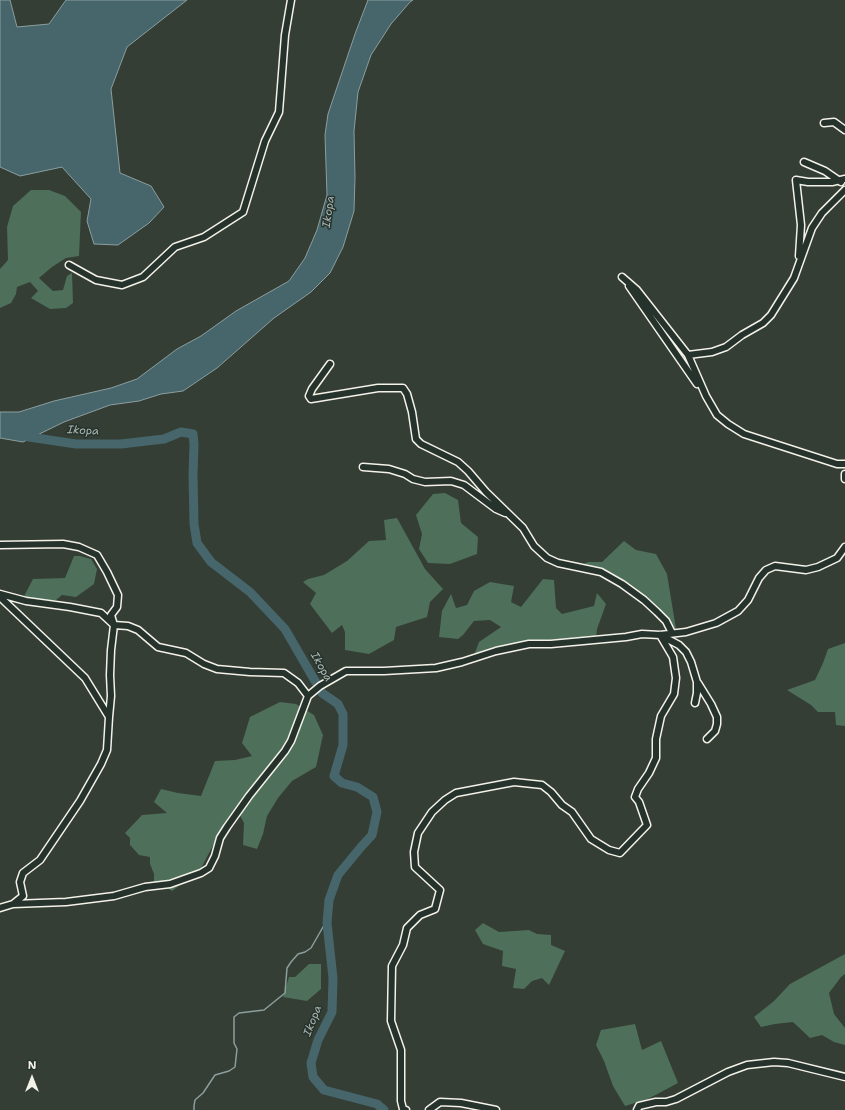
<!DOCTYPE html>
<style>
body{margin:0}
#map{position:relative;width:845px;height:1110px;overflow:hidden;background:#343e35;font-family:"Shantell Sans",sans-serif}
canvas{display:block}
.north{position:absolute;left:12px;top:1058px;width:40px;height:40px;-webkit-text-stroke:3px #26332d;paint-order:stroke;rotate:0deg;font-size:11px;font-weight:700;line-height:16px;text-align:center;color:#f4f1e8}
.north::after{content:'';display:block;margin:auto;width:14px;height:18px;background:#f4f1e8;clip-path:polygon(50% 0,100% 100%,50% 72%,0 100%)}
</style>
<div id="map">
<canvas width="845" height="1110"></canvas>
<div class="north">N</div>
</div>
<script>
const context = document.querySelector('canvas').getContext('2d');
context.lineJoin = 'round';
function paint(path, color) {
  context.fillStyle = color;
  context.fill(path, 'evenodd');
}
function poly(rows) {
  const path = new Path2D();
  for (const r of rows) {
    path.moveTo(r[0], r[1]);
    for (let i = 2; i < r.length; i += 2) path.lineTo(r[i], r[i + 1]);
  }
  return path;
}
function trace(path, color, width, dash) {
  context.strokeStyle = color;
  context.lineWidth = width;
  context.lineCap = dash ? 'butt' : 'round';
  context.setLineDash(dash || []);
  context.stroke(path);
}
function label(font, color, halo, rows, align = 'center') {
  context.font = font + ' "Shantell Sans",sans-serif';
  context.lineWidth = 3;
  context.setLineDash([]);
  context.textBaseline = 'middle';
  context.strokeStyle = halo;
  context.fillStyle = color;
  for (const [text, x, y, turn = 0] of rows) {
    context.save();
    context.translate(x, y);
    context.rotate((+turn || 0) * Math.PI / 180);
    context.textAlign = isNaN(turn) ? turn : align;
    if (halo) context.strokeText(text, 0, 0);
    context.fillText(text, 0, 0);
    context.restore();
  }
}
paint(poly([
 [31,190,49,190,65,196,81,212,79,256,66,258,52,267,39,278,53,291,63,290,67,276,72,273,73,303,66,308,50,309,31,298,38,291,30,282,17,287,16,294,11,303,0,308,0,269,8,260,7,227,13,206],
 [445,493,458,500,461,523,478,537,477,554,450,564,428,563,419,549,422,534,416,515,433,494],
 [397,518,425,569,443,589,430,602,427,617,396,627,394,640,369,654,345,650,345,632,342,625,332,633,310,604,316,593,303,582,308,579,324,575,347,561,369,541,386,540,384,520],
 [624,541,636,550,656,554,667,574,676,629,664,616,611,579,579,566,588,562,602,562],
 [74,556,80,556,91,559,97,569,94,584,76,597,62,595,56,600,31,606,22,600,33,579,65,578],
 [543,579,554,580,556,608,562,614,594,606,597,593,606,604,597,629,596,638,561,642,538,641,508,647,473,658,479,642,501,627,490,620,474,621,463,635,458,639,439,637,442,611,451,594,456,608,467,605,474,591,490,582,514,586,511,602,521,607],
 [845,643,845,726,836,725,835,712,818,712,811,705,787,690,815,680,823,663,828,649],
 [280,702,296,704,314,715,323,735,316,767,292,781,278,798,267,816,263,834,257,849,243,845,244,823,237,810,226,821,200,870,172,891,163,885,154,884,154,874,150,864,150,857,139,855,130,845,130,838,125,833,142,815,167,813,154,802,161,789,178,793,201,796,215,761,235,760,252,756,242,743,250,717],
 [483,923,499,932,529,930,537,934,551,935,551,945,565,951,549,985,542,978,532,981,524,989,513,988,516,969,502,966,503,951,483,944,475,930],
 [845,954,845,974,841,977,829,993,834,1014,845,1028,845,1045,834,1042,822,1035,810,1038,793,1022,775,1024,761,1027,754,1017,774,1001,790,984],
 [309,964,321,964,321,989,307,1001,283,997,289,977,295,977],
 [635,1024,642,1050,661,1041,678,1083,648,1099,625,1106,613,1086,604,1061,596,1045,601,1030]
]), '#4e6f59');
const water = poly([
 [0,0,10,0,17,27,49,24,66,0,187,0,127,47,111,89,120,173,151,186,164,207,149,223,118,245,94,244,87,221,91,199,62,167,20,176,0,167,0,0],
 [368,0,413,0,410,2,391,24,371,55,358,92,354,131,355,177,354,211,343,247,330,273,311,292,274,318,217,368,183,391,161,394,139,401,110,405,64,422,23,442,0,438,0,412,19,412,54,401,111,388,137,379,177,349,201,336,236,311,289,281,305,258,317,230,327,195,325,135,328,114,355,34,368,0]
]);
paint(water, '#46666c');
trace(water, '#8c9e9e', 1);
trace(poly([
 [194,1110,194,1106,195,1100,203,1093,215,1075,229,1071,235,1067,237,1049,234,1043,234,1017,239,1013,264,1010,285,993,287,968,291,962,298,954,305,952,311,948,323,927,327,923]
]), '#8c9e9e', 1.5);
trace(poly([
 [21,434,29,437,76,444,121,444,164,439,181,432,193,434,194,444,193,475,194,524,197,543,211,562,250,592,285,629,322,693,338,704,343,714,343,745,334,776,342,783,357,787,373,797,377,812,372,835,361,847,338,875,329,900,327,923,333,978,332,1012,318,1040,311,1063,313,1077,324,1090,377,1104,384,1110]
]), '#46666c', 9);
const minor = poly([
 [824,123,834,122,845,130],
 [804,162,825,171,841,182],
 [799,256,801,225,796,180,808,182,832,182,845,179],
 [69,265,96,280,122,285,143,277,175,247,204,237,243,212,265,141,279,112,285,35,291,0],
 [622,277,637,290,688,355,706,396,717,415,728,424,744,434,837,464,845,464],
 [629,286,697,384],
 [688,355,712,352,726,347,742,335,763,323,771,315,794,278,812,228,822,213,845,190],
 [330,364,312,389,309,396,311,399,378,388,403,388,407,394,412,412,416,439,421,444,458,462,468,471,486,492,523,528,534,546,547,558,558,563,601,572,622,584,644,600,657,612,666,621,672,633],
 [363,467,389,469,405,474,413,479,425,482,451,481,464,485,496,509,505,513],
 [845,474,845,479],
 [0,545,63,544,79,547,97,555,107,572,118,595,117,607,111,615,114,625,111,650,110,675,111,696,109,717],
 [0,594,26,601,70,607,101,613,114,625,128,626,138,630,158,647,186,653,204,664,217,669,250,672,284,673,298,683,308,696],
 [0,597,85,678,109,717,107,750,101,764,80,801,40,860,23,873,20,882,23,896,13,904],
 [660,635,679,645,686,652,691,662,697,682,697,693,695,703],
 [698,683,711,704,717,717,717,724,715,731,707,739],
 [0,908,13,904,66,902,114,896,145,887,170,884,201,873,209,868,215,856,220,838,227,827,249,796,285,751,291,741,308,696,320,686,346,671,384,671,436,668,462,662,496,651,529,644,551,644,626,637,642,634,660,635,686,632,716,623,738,611,748,600,759,578,766,570,775,566,806,570,818,567,837,558,845,547],
 [406,1110,403,1109,401,1101,401,1050,391,1021,392,966,403,945,407,928,420,915,435,909,440,890,415,867,414,852,418,833,432,812,445,800,456,793,514,782,542,785,551,792,562,805,572,812,591,839,609,850,620,853,647,825,639,802,635,797,638,789,649,773,656,758,656,739,661,716,674,694,676,678,673,657,660,635],
 [429,1110,440,1102,461,1103,496,1110],
 [637,1110,639,1106,656,1102,666,1102,676,1099,728,1072,747,1065,774,1062,788,1063,845,1077]
]);
trace(minor, '#f4f1e8', 9);
trace(minor, '#26332d', 6);
label('italic 11px', '#aeb9b6', '#26332d', [
 ["Ikopa",329,212,-82],
 ["Ikopa",83,431,3],
 ["Ikopa",321,667,60],
 ["Ikopa",313,1021,-68]
]);
</script>
